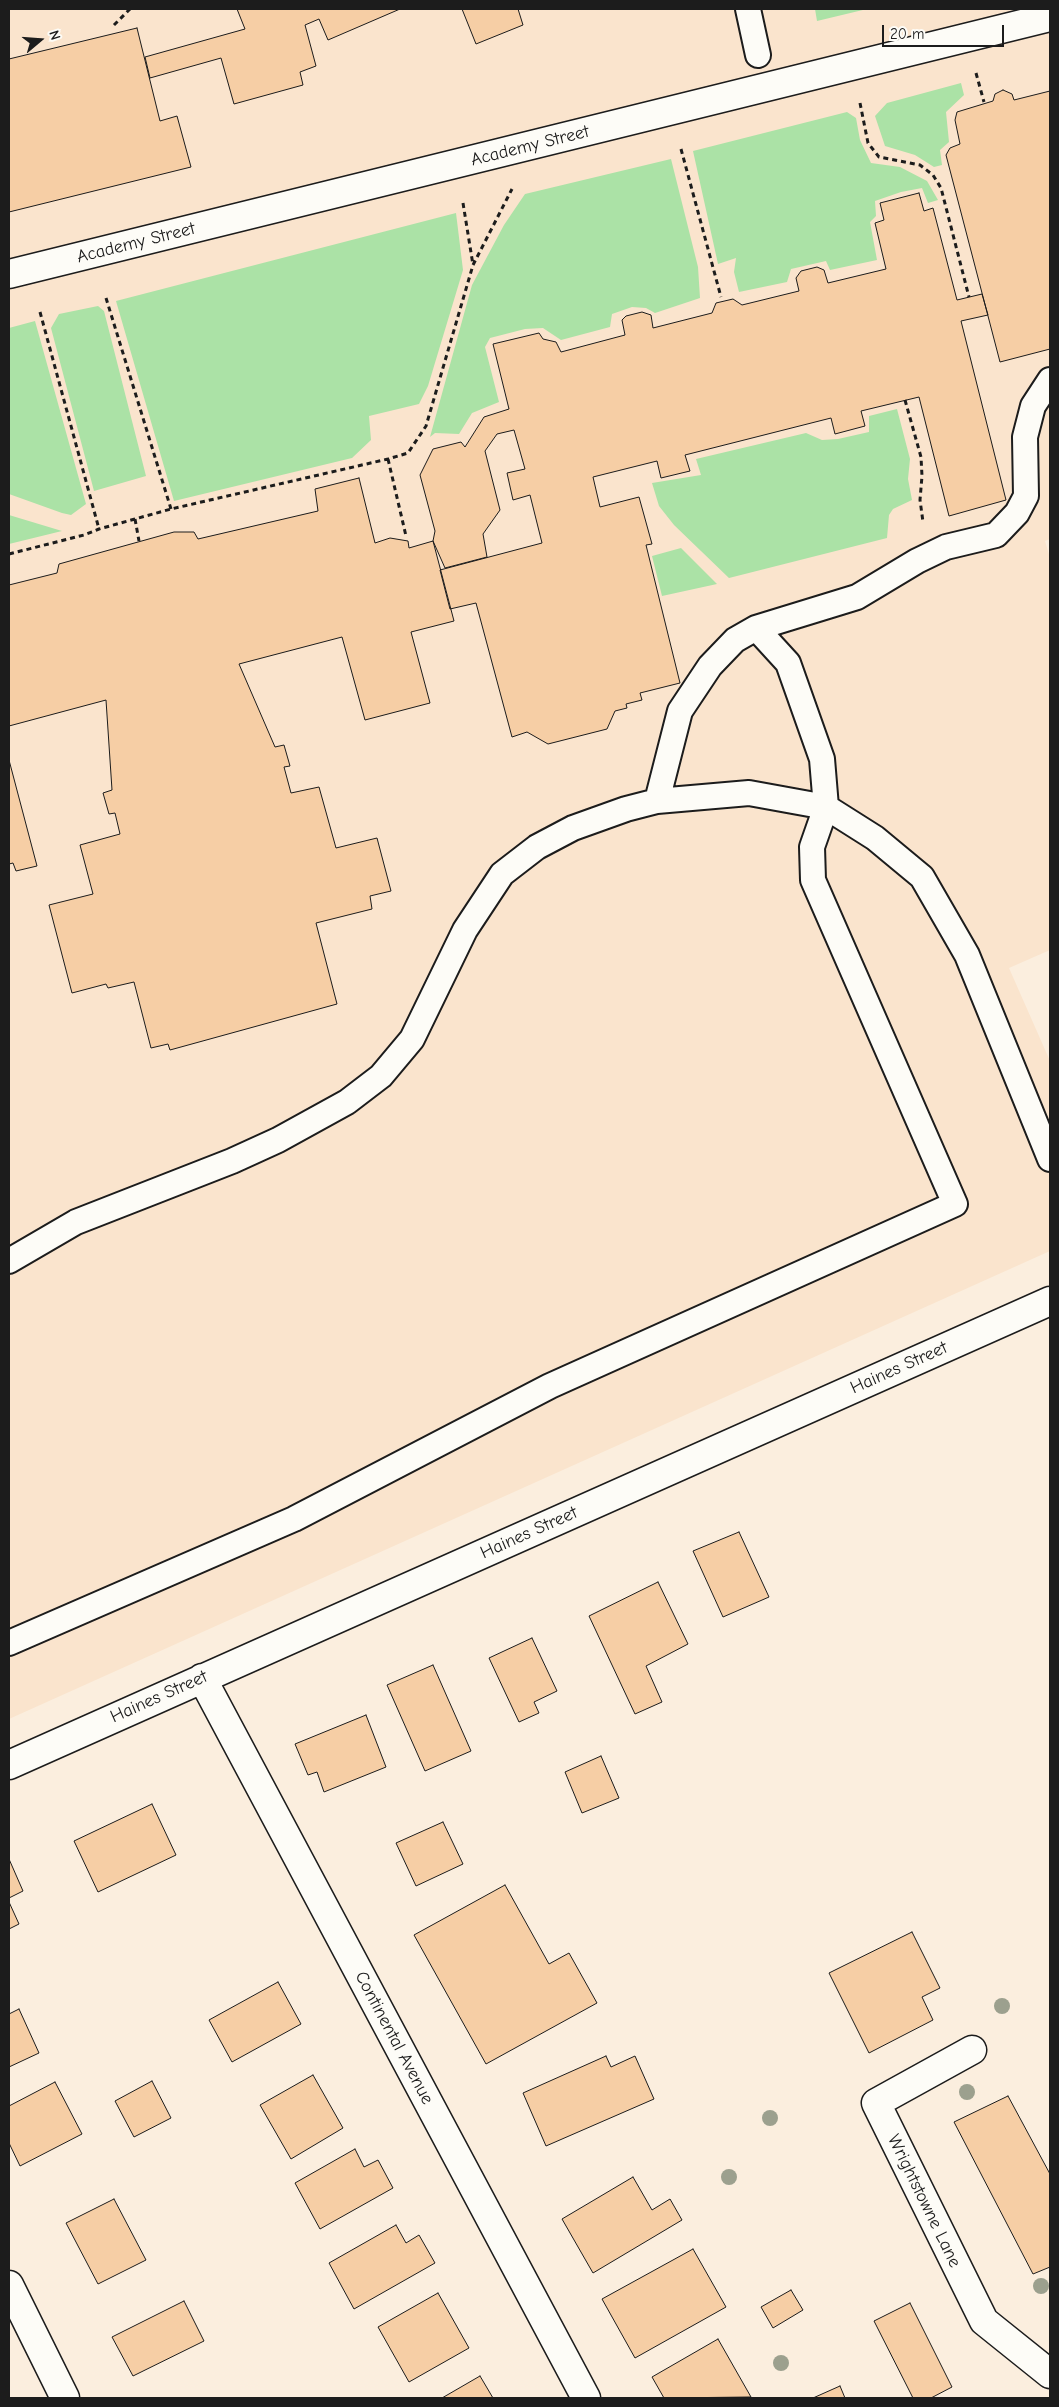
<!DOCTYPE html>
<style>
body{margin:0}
#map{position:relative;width:1059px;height:2407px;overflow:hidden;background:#fbeede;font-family:"Comic Neue",sans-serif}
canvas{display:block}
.frame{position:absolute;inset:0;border:10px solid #1c1c1c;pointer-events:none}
.north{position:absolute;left:15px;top:15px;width:50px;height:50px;-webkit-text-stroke:4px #fdfcf7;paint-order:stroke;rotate:72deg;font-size:14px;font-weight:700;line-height:20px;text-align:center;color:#1c1c1c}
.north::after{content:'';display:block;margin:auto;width:18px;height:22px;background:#1c1c1c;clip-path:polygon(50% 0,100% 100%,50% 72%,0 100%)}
.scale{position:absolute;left:882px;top:25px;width:122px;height:22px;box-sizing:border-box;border:2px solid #1c1c1c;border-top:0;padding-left:6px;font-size:15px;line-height:18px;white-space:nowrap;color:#1c1c1c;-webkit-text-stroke:4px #fdfcf7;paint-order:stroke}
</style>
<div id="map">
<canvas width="1059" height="2407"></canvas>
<div class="frame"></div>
<div class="north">N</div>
<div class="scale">20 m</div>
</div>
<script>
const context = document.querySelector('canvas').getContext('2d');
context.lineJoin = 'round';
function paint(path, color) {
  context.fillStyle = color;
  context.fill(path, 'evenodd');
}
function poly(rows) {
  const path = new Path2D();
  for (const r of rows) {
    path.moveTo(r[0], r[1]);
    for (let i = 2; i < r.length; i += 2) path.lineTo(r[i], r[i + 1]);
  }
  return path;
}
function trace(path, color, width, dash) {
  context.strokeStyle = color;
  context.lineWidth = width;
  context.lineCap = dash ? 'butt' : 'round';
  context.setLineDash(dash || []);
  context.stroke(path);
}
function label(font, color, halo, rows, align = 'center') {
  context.font = font + ' "Comic Neue",sans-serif';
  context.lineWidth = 5;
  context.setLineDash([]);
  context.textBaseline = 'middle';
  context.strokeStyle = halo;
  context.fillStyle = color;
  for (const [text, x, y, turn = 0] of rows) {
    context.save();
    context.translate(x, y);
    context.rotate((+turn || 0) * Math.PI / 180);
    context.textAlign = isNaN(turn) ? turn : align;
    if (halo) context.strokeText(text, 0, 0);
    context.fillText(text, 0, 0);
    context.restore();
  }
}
paint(poly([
 [9,9,1050,9,1050,539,1045,541,1050,558,1050,950,1009,968,1050,1061,1050,1251,9,1719]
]), '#fae4cd');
paint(poly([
 [815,9,867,9,817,21],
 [961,83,964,95,946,112,949,142,940,150,942,165,934,167,915,155,885,146,875,116,887,103],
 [847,112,856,118,860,140,871,163,900,167,927,181,938,200,928,203,922,188,901,192,875,201,876,216,870,222,877,260,830,270,826,261,791,269,787,282,739,292,734,272,736,258,718,264,693,151],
 [671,159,698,267,700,298,655,313,646,308,632,307,612,314,610,327,561,340,543,328,525,329,490,338,485,347,499,402,472,413,459,434,435,433,430,437,472,285,504,225,525,194],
 [456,213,463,270,428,386,419,404,369,416,371,440,352,458,174,501,116,301],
 [98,306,104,311,146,476,94,491,51,328,59,314],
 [35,321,86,504,71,515,62,513,9,494,9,328],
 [897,409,910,459,908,479,912,500,893,509,889,515,887,538,729,578,674,525,659,506,652,483,701,475,696,459,806,433,822,440,838,439,869,432,869,416],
 [9,515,62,531,9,544],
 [681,548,717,584,662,596,652,556]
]), '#abe2a6');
const building = poly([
 [237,9,400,9,328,40,319,19,305,25,316,66,300,72,303,85,234,104,221,58,150,78,145,57,245,29,237,9],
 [462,9,518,9,523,25,476,44,462,9],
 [137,28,160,121,177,116,191,167,9,212,9,59,137,28],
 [1003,90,1012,94,1014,100,1050,91,1050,349,1000,362,946,155,950,148,960,144,955,120,957,112,993,101,995,94,1003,90],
 [919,193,924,211,933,208,957,300,982,294,988,315,961,321,1006,500,949,516,919,397,861,411,865,426,835,434,831,418,685,455,690,471,661,478,657,461,593,477,600,507,639,497,652,544,646,545,680,683,640,693,642,700,626,704,627,708,615,711,607,729,548,744,527,732,512,737,476,603,450,609,440,570,542,543,530,495,513,500,507,473,525,469,514,430,497,434,485,451,500,510,483,534,487,557,445,568,433,541,435,531,420,475,433,449,461,442,465,447,484,417,509,409,493,344,539,333,543,339,556,342,561,352,625,335,622,320,626,316,642,312,651,315,653,328,712,313,716,303,733,299,742,305,799,291,796,278,801,271,817,267,824,270,828,283,886,269,875,223,884,220,880,203,919,193],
 [359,478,375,543,390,538,408,541,409,548,433,541,454,621,411,632,430,703,365,720,342,637,239,664,275,747,284,745,290,766,284,767,291,793,319,787,336,848,377,838,391,891,370,896,372,909,316,923,337,1004,170,1050,168,1044,151,1048,134,982,108,988,106,984,72,993,49,905,93,894,80,845,120,834,115,813,109,814,103,793,112,790,106,700,9,726,9,585,57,573,59,564,174,532,194,532,198,539,318,511,315,489,359,478],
 [9,760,37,866,16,871,13,863,9,864,9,760],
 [739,1532,769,1597,723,1617,693,1551,739,1532],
 [658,1582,688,1644,646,1666,662,1702,635,1714,589,1616,658,1582],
 [532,1638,557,1691,534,1702,539,1713,519,1722,489,1658,532,1638],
 [433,1665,471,1751,425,1771,387,1685,433,1665],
 [366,1715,386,1767,324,1792,317,1772,308,1775,295,1744,366,1715],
 [601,1756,619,1798,582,1813,565,1772,601,1756],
 [152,1804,176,1855,98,1892,74,1841,152,1804],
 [443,1822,463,1864,416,1886,396,1843,443,1822],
 [9,1859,23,1891,9,1898,9,1859],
 [505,1885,549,1964,569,1953,597,2003,486,2064,414,1935,505,1885],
 [9,1902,19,1924,9,1929,9,1902],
 [912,1932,940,1988,922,1997,933,2020,869,2053,829,1973,912,1932],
 [278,1982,301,2024,232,2062,209,2020,278,1982],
 [19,2009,39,2053,9,2067,9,2014,19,2009],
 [606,2056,611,2067,635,2056,654,2099,546,2146,523,2093,606,2056],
 [313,2075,343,2128,291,2159,260,2105,313,2075],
 [152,2081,171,2118,134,2137,115,2101,152,2081],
 [55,2082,82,2134,20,2166,9,2143,9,2106,55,2082],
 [1008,2096,1050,2174,1050,2267,1033,2274,954,2122,1008,2096],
 [355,2149,364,2167,378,2160,393,2188,320,2229,295,2183,355,2149],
 [633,2177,652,2210,670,2199,682,2220,593,2273,562,2219,633,2177],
 [114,2199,146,2260,98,2284,66,2223,114,2199],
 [396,2225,406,2243,419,2235,435,2263,354,2309,329,2263,396,2225],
 [693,2249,726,2307,635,2358,602,2299,693,2249],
 [791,2290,803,2310,773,2328,761,2307,791,2290],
 [438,2293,469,2348,409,2382,378,2327,438,2293],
 [184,2301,204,2341,133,2376,112,2337,184,2301],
 [910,2303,952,2387,931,2398,913,2398,874,2321,910,2303],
 [718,2339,751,2397,664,2398,652,2377,718,2339],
 [480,2376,493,2398,442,2398,480,2376],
 [840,2386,845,2398,813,2398,840,2386]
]);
paint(building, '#f6cea5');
trace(building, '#1c1c1c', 1);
const service = poly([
 [748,9,758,55],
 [657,801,680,711,710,666,735,640,756,628,857,597,917,561,946,547,996,535,1017,513,1026,496,1025,437,1033,406,1050,380],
 [9,1261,76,1222,232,1161,278,1140,347,1102,381,1076,412,1039,465,930,502,874,537,847,573,828,626,809,657,801,749,793,826,807,875,838,922,877,967,955,1050,1159],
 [9,1643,294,1519,550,1386,955,1204,813,880,812,847,826,807,822,759,788,663,756,628]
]);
const minor = poly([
 [9,274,1050,17],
 [202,1678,586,2398],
 [9,1765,1050,1301],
 [972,2050,876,2103,984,2321,1050,2374],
 [9,2285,65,2398]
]);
trace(service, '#1c1c1c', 28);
trace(minor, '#1c1c1c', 31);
trace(poly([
 [114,25,130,9],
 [976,73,984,102],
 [860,103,868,143,879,157,920,165,933,175,941,188,969,297],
 [681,149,721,297],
 [463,203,473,265],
 [106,298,171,509],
 [40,312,99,529],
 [905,400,921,457,922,476,920,500,923,522],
 [388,459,406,536],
 [135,519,139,541],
 [9,554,84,535,99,529,171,509,388,459,408,453,426,426,473,265,512,189]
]), '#1c1c1c', 3, [5, 4]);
trace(service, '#fdfcf7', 24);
trace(minor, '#fdfcf7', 28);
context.fillStyle = '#9ca08e';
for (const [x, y] of [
 [1002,2006],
 [967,2092],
 [770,2118],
 [729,2177],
 [1041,2286],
 [781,2363]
]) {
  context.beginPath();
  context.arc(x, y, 8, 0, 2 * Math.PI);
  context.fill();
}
label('18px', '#1c1c1c', '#fdfcf7', [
 ["Academy Street",530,146,-14],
 ["Academy Street",136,243,-14],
 ["Haines Street",899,1368,-24],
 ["Haines Street",529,1533,-24],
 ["Haines Street",159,1697,-24],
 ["Continental Avenue",394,2038,62],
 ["Wrightstowne Lane",924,2201,64]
]);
</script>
